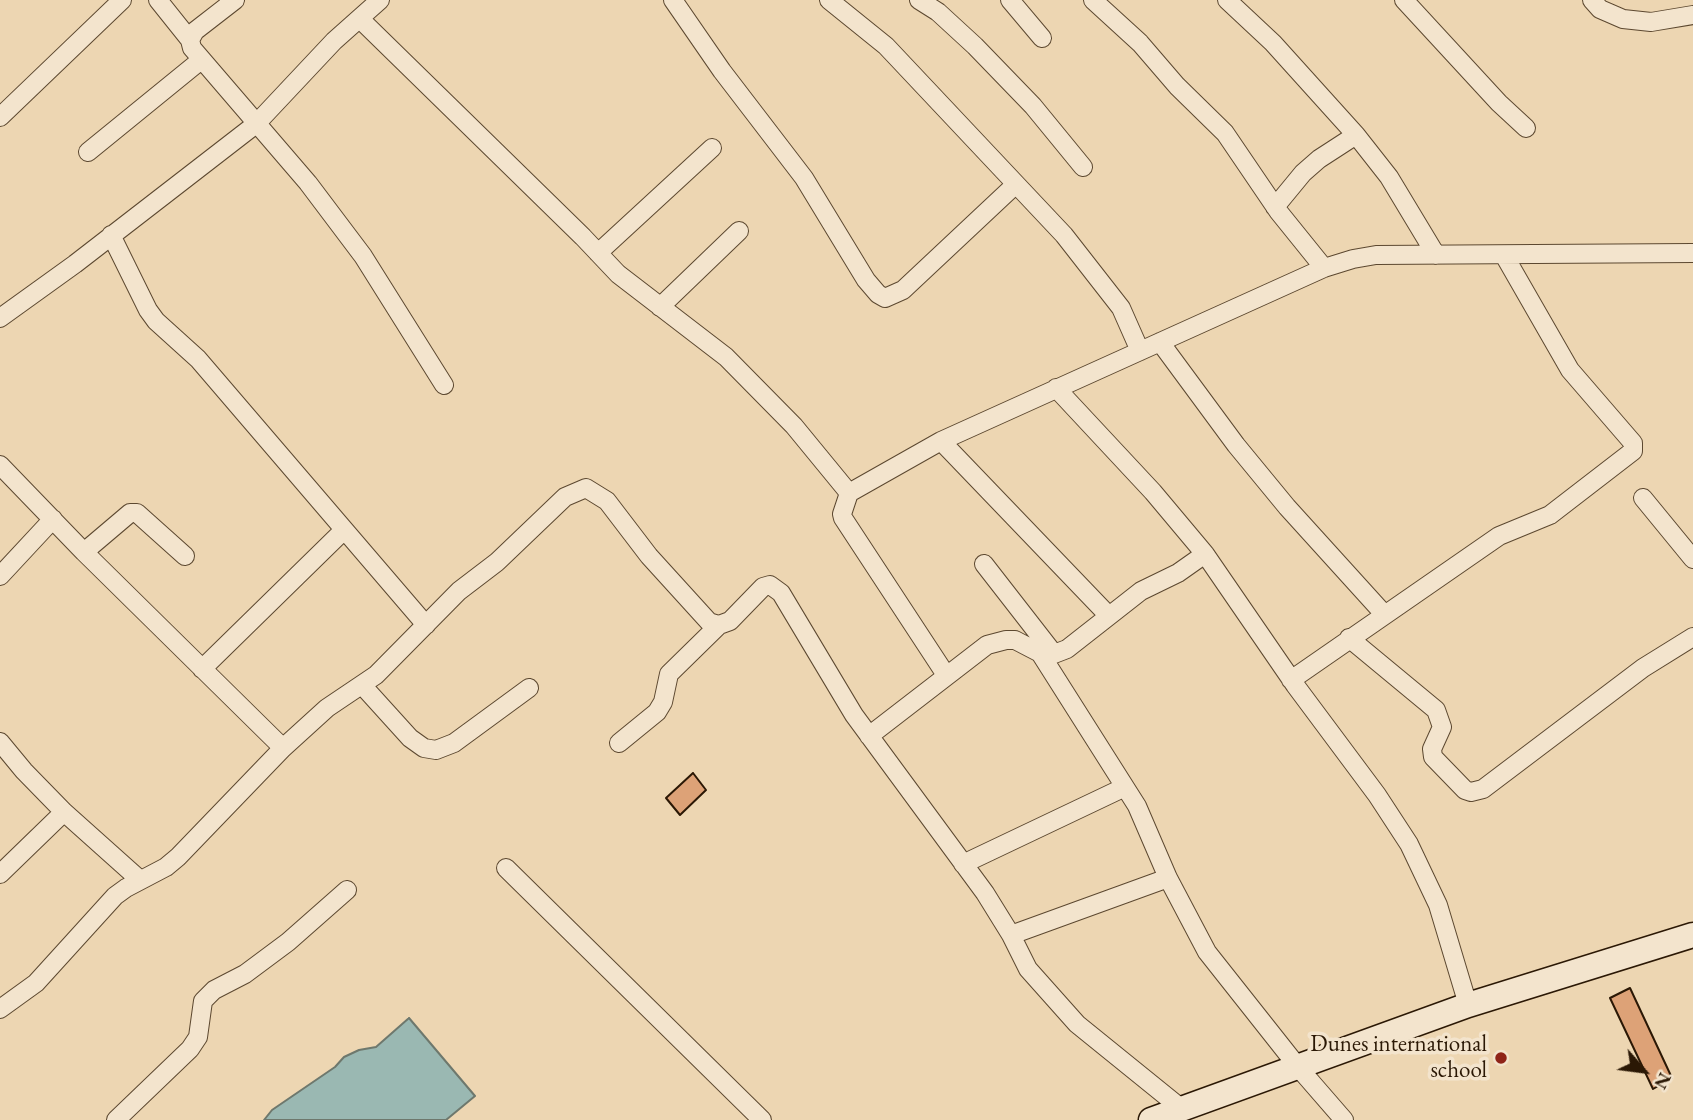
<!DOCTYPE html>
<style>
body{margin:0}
#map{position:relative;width:1693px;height:1120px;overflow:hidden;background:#edd6b2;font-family:"EB Garamond",serif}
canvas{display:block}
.north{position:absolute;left:1609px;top:1036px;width:70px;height:70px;-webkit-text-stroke:5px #f3e4cd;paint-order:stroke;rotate:118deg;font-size:19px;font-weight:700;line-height:28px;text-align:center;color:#2b1805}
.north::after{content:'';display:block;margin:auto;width:24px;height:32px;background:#2b1805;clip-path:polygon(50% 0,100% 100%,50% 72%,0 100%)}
</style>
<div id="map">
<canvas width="1693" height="1120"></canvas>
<div class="north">N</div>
</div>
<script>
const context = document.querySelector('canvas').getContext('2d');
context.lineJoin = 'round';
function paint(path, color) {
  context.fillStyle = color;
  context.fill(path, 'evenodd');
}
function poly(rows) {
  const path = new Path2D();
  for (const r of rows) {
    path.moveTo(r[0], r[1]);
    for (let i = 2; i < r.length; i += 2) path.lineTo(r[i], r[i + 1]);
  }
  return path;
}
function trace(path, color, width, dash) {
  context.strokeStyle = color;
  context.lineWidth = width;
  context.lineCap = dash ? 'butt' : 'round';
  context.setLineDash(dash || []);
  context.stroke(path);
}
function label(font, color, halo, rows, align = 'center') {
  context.font = font + ' "EB Garamond",serif';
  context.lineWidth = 7;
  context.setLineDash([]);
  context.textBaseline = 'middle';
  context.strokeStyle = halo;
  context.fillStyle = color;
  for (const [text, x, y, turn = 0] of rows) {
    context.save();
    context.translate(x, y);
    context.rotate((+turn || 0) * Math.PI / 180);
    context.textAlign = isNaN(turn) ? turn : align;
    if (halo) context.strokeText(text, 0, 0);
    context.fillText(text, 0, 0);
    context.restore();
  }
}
const water = poly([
 [409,1018,475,1096,446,1120,264,1120,272,1110,335,1067,344,1057,359,1050,376,1047,409,1018]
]);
paint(water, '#9ab8b2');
trace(water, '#6e786d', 2);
const building = poly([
 [693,773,706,790,680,815,666,798,693,773],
 [1630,988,1672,1078,1653,1089,1610,998,1630,988]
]);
paint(building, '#dda277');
trace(building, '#2b1805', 2);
const minor = poly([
 [158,0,190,40],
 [235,0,195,31,190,40,192,48,308,183,363,256,444,385],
 [673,0,722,71,804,178,866,280,878,294,885,298,903,290,1016,184],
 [829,0,886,46,1064,235,1121,308,1140,351],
 [919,0,938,12,975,46,1033,106,1083,167],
 [1010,0,1042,38],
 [1093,0,1140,43,1177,86,1225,133,1278,211,1324,268],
 [1227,0,1273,43,1356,135,1389,177,1436,255],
 [1404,0,1499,103,1526,128],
 [1592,0,1600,9,1623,19,1651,22,1693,15],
 [360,19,583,237,618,274,726,357,794,426,849,493,941,441,1324,268,1353,259,1376,255,1693,253],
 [0,117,122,0],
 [88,152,201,60],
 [1275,207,1303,173,1319,159,1356,135],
 [111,235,148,310,156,321,198,359,426,625],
 [598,253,712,148],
 [660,307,739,231],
 [0,318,75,264,256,124,334,41,380,0],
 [1160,342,1236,445,1287,507,1384,614],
 [1056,388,1153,492,1205,554,1295,685,1377,795,1409,844,1438,905,1468,1005],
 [941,441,1109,616],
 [0,465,84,552,283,748],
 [849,493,842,514,843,518,946,675],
 [1643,498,1693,559],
 [84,552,130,513,137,513,185,556],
 [984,564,1054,654],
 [0,576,53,519],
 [1349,638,1436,710,1442,727,1432,749,1433,757,1465,790,1471,792,1483,789,1643,668,1693,637],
 [1040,653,1137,806,1168,878,1207,952,1298,1067,1344,1120],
 [202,669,344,530],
 [1291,680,1499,536,1550,515,1633,451,1633,443,1570,370,1504,255],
 [362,685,410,738,424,748,436,750,454,743,529,688],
 [869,736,987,645,1006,640,1015,640,1040,653,1054,654,1067,649,1141,591,1178,573,1205,554],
 [0,742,24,771,64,812,140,880],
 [619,743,657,712,663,702,669,674,719,625],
 [963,864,1125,787],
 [506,868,762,1120],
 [0,874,64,812],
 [1011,935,1168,878],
 [0,1009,36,983,115,896,126,888,166,867,178,857,283,748,327,708,376,675,459,591,497,562,565,497,586,488,607,501,649,556,709,622,719,625,730,621,763,587,770,585,781,593,854,715,985,893,1011,935,1028,969,1077,1024,1182,1109],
 [116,1120,190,1049,198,1037,203,1001,214,990,245,974,288,942,347,890]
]);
const secondary = poly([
 [1151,1120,1468,1005,1693,935]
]);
trace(minor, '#5c4830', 20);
trace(secondary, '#2b1805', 27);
trace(minor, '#f3e4cd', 18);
trace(secondary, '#f3e4cd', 24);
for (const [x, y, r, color] of [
 [1501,1058,7,"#8f2418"]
]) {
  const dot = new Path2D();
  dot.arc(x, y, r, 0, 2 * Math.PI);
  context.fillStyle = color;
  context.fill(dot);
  trace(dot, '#f3e4cd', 2.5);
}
label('23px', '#2b1805', '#f3e4cd', [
 ["Dunes international",1487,1045],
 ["school",1487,1071]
], 'right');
</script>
